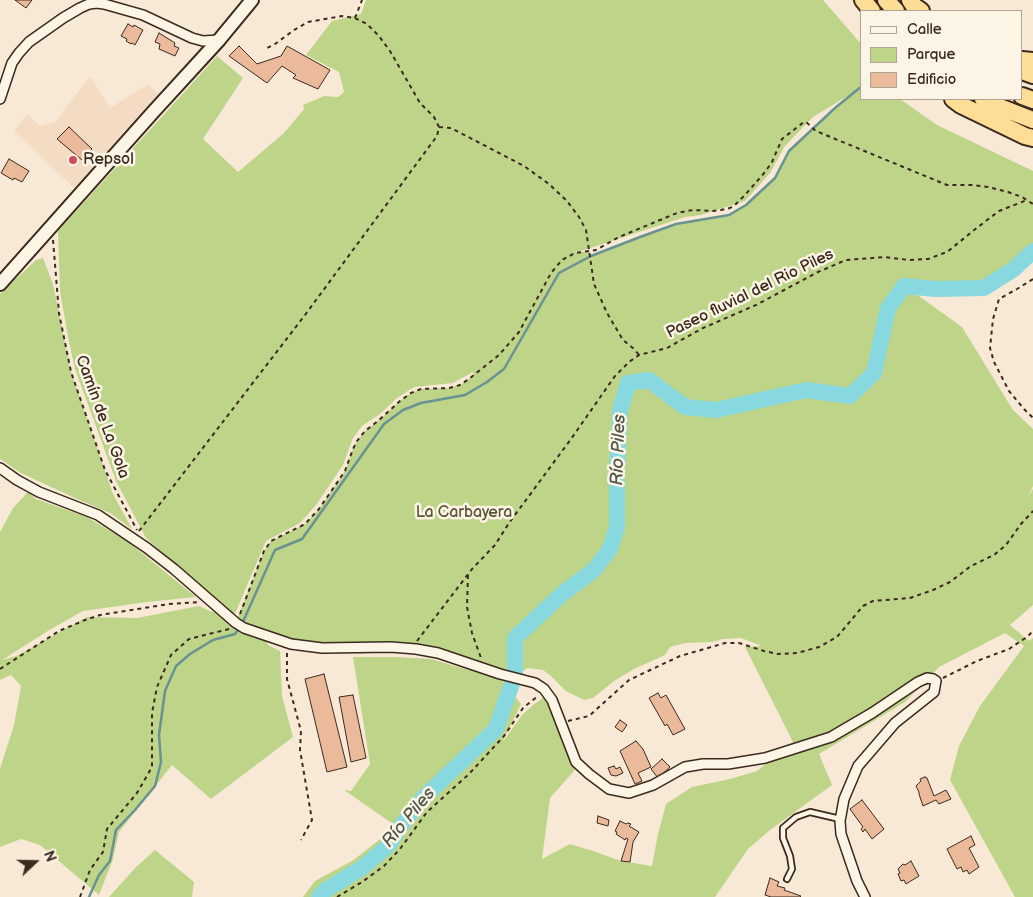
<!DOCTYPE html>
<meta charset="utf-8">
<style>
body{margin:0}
#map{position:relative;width:1033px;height:897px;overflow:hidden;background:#f8e9d6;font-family:"Balsamiq Sans",sans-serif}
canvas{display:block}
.legend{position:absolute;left:860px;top:10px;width:162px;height:90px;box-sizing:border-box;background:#fcf5e5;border:1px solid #afa495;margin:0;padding:6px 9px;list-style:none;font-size:15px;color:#3b2a1e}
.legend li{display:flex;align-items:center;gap:10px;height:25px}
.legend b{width:25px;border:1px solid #afa495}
.north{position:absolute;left:10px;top:837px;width:50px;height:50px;-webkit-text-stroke:4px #fcf5e5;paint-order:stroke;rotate:69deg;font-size:14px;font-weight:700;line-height:20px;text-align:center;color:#3b2a1e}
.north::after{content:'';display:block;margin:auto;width:18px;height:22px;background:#3b2a1e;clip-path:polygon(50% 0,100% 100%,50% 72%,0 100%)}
</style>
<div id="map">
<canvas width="1033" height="897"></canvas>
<ul class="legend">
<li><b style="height:6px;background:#fcf5e5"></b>Calle</li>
<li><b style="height:14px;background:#bed489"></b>Parque</li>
<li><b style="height:14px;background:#eaba9b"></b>Edificio</li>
</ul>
<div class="north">N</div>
</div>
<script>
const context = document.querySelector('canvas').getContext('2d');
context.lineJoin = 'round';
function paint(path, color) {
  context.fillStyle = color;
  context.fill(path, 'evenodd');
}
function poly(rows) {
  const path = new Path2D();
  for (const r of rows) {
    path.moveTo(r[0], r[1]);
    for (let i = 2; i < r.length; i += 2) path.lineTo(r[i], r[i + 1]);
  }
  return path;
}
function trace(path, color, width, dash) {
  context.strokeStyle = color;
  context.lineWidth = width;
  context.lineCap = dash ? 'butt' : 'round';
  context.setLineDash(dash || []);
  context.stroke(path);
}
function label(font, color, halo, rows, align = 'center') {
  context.font = font + ' "Balsamiq Sans",sans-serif';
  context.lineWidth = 5;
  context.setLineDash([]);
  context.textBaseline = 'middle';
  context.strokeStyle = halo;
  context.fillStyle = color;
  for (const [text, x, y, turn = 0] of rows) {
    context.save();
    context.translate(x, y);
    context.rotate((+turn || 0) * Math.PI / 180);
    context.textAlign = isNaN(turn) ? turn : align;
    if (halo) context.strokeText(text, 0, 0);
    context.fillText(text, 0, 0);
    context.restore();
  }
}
paint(poly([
 [90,76,110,108,148,84,158,94,76,190,14,131,27,114,40,126,55,122]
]), '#f4dbc4');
paint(poly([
 [366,0,823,0,862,45,862,99,900,99,937,125,1033,171,1033,251,1014,269,984,288,936,289,905,286,962,327,1013,410,1033,429,1033,486,1028,497,1033,489,1033,605,1010,625,1029,641,1033,638,1033,897,1015,897,950,780,959,746,980,706,1024,646,1005,633,939,667,905,702,819,754,832,785,770,830,748,849,715,897,303,897,315,881,352,861,383,837,393,824,344,790,351,791,370,764,353,657,398,657,431,659,468,670,479,669,438,653,322,648,264,636,268,645,280,651,282,696,293,737,211,799,172,765,119,832,113,859,99,895,40,845,21,839,0,847,0,769,14,725,21,686,11,675,0,680,0,532,13,508,28,492,36,499,87,517,127,541,196,597,147,602,83,611,51,629,2,660,16,656,87,617,137,618,199,606,210,611,238,617,264,551,271,541,305,524,319,509,345,471,353,449,357,441,365,431,378,421,400,401,411,393,421,389,449,388,460,385,474,375,473,372,453,383,414,387,397,398,380,414,362,426,353,438,343,465,316,505,300,523,266,541,234,616,146,538,116,481,75,369,68,337,60,291,58,231,217,56,243,78,203,139,238,172,284,133,304,109,303,105,324,96,338,97,344,92,339,72,306,55,332,21,361,14],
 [854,92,835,108,789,151,775,178,745,205,729,215,676,224,640,237,591,256,589,251,575,253,685,217,701,215,745,201,770,173,785,146,813,117],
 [741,638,762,646,745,647,793,742,757,771,730,779,692,787,666,804,658,834,652,866,621,861,593,851,570,844,542,859,550,798,574,771,576,762,552,700,543,698,533,705,522,715,502,743,521,704,503,682,528,668,543,670,551,676,566,691,584,700,593,698,614,681,634,669,665,655,670,647,685,643,712,642,723,639],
 [43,258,53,284,71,372,113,494,132,529,110,513,77,499,21,473,0,459,0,294,36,260],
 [155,850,194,882,192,897,109,897,136,867]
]), '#bed489');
trace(poly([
 [242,624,275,550,302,539,384,424,403,410,421,403,465,395,487,382,504,369,559,273,591,256,640,237,676,224,729,215,746,205,775,178,789,151,835,108,862,86],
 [89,897,99,875,110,861,116,830,135,810,155,786,161,762,159,735,165,691,176,666,190,654,213,640,235,634,239,628]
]), '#699292', 2.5);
trace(poly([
 [319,897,326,890,363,867,389,845,398,830,421,800,496,729,515,675,515,638,562,594,594,570,610,549,617,527,617,470,620,411,628,383,649,380,685,407,716,410,806,390,850,396,874,373,888,308,904,286,936,289,984,288,1014,269,1033,251]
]), '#87d8df', 16);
const building = poly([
 [15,0,32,0,26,8,15,0],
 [128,24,133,27,134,25,143,30,135,45,132,43,131,44,126,41,127,39,121,36,128,24],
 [159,33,175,43,174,46,179,48,175,56,159,49,160,44,155,42,159,33],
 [239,46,257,64,281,56,287,46,330,70,318,89,293,78,296,75,282,66,267,83,229,56,239,46],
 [69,127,92,149,82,160,57,139,69,127],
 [9,159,29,171,22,182,14,178,13,180,1,173,9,159],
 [324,674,347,767,327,772,305,679,324,674],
 [658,693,661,698,666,695,685,729,673,735,667,724,665,726,649,698,658,693],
 [353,695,366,758,351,762,339,697,353,695],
 [620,720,627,725,622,732,615,727,620,720],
 [636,741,643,749,651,767,638,773,642,781,635,784,620,751,636,741],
 [662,759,670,767,658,778,651,769,662,759],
 [614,766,616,769,620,767,623,773,616,776,611,775,608,768,614,766],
 [925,777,927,778,934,796,946,790,951,799,939,804,936,800,923,806,919,794,919,792,916,786,921,781,920,779,922,778,925,777],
 [862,800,884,829,872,839,865,829,863,832,861,829,863,827,850,809,862,800],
 [598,816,609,820,608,826,597,823,598,816],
 [620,821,626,824,628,823,631,824,629,826,639,832,633,842,630,862,621,861,628,839,626,838,625,840,616,834,617,832,615,831,620,821],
 [971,836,975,845,969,848,979,867,969,874,967,870,963,872,961,867,957,869,947,849,971,836],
 [911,861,919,876,906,884,904,880,901,881,898,874,900,873,898,869,903,864,905,865,911,861],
 [770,878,779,882,777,886,785,888,784,890,801,896,800,897,771,897,765,895,770,878]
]);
paint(building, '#eaba9b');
trace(building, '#3b2a1e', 1);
const lane = poly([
 [787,879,792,869,790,856,783,838,783,828,796,817,810,812,840,819]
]);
const street = poly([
 [0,99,12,63,19,53,29,42,63,18,80,8,89,4,97,3,104,4,143,15,192,38,203,41,219,40],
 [0,468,17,480,39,492,98,515,147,548,174,569,236,623,244,628,291,644,322,648,391,647,416,649,438,653,500,674,535,683,544,689,552,700,576,762,589,774,609,789,629,793,653,785,685,767,703,764,728,764,765,758,831,737,872,713,918,682,927,678,933,679,936,681,934,692,895,723,858,766,844,799,840,821,841,834,857,881,865,897]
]);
const secondary = poly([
 [0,284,154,111,219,40,252,0]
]);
const highway = poly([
 [863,0,872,11],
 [886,0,896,11],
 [910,0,914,6,921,11],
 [1022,60,1033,61],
 [1022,71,1033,75],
 [1022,96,1033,100],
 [953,99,961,105,1025,136,1033,138],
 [983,99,997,106,1033,120]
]);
trace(lane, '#3b2a1e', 8);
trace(street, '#3b2a1e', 12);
trace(secondary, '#3b2a1e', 16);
trace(highway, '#3b2a1e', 20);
trace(poly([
 [355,18,362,0],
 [439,127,451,128,524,166,549,184,567,201,579,217,586,230,594,284,607,313,623,340,634,349,639,355],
 [53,240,59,313,71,372,105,470,137,530],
 [1033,279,1017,289,999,299,993,319,990,348,994,362,1009,391,1024,409,1033,418],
 [139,531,305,315,437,136,439,127,434,117,420,103,390,51,379,36,367,24,355,18,342,16,308,22,294,30,275,44,265,49],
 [468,575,467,607,472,633,481,658],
 [240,614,264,551,271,541,305,524,319,509,345,471,353,449,357,441,365,431,378,421,400,401,411,393,421,389,449,388,460,385,469,379,499,355,519,332,551,273,562,260,575,253,596,250,619,237,677,213,693,210,713,211,721,210,730,208,735,205,745,195,765,172,772,162,782,139,804,122,806,122,816,131,947,185,973,185,988,187,1008,192,1022,197,1033,204],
 [417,641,472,569,495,545,509,523,571,439,615,376,629,362,639,355,667,348,703,328,756,305,818,272,846,260,885,257,909,260,928,259,947,252,978,227,999,211,1027,200],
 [287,653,287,679,301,731,300,750,312,820,301,840],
 [0,669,59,631,85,620,100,615,169,604,200,602],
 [943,678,977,661,1009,649,1027,637,1033,631],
 [568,721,589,716,629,680,680,656,694,652,725,643,739,643,764,651,778,654,797,653,819,647,837,637,863,606,873,601,910,598,933,590,950,582,971,566,994,555,1006,545,1021,524,1033,511],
 [80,897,90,870,103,852,107,829,137,793,152,767,152,713,157,687,171,655,189,639,229,629],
 [337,897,362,882,384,866,400,849,427,812,469,774,504,736,523,708,538,696]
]), '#3b2a1e', 2, [4, 4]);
trace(lane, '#fcf5e5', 4.5);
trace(street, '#fcf5e5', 9);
trace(secondary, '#fcf5e5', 12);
trace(highway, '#fedd96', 16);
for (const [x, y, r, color] of [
 [73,160,5,"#d1495b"]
]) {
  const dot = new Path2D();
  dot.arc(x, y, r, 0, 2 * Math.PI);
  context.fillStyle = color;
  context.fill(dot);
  trace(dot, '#fcf5e5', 2);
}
label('16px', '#3b2a1e', '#fcf5e5', [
 ["Repsol",83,160]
], 'left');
label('16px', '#3b2a1e', '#fcf5e5', [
 ["Paseo fluvial del Rio Piles",750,294,-26],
 ["Camín de La Gola",102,417,70]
]);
label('16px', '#5c5439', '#fcf5e5', [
 ["La Carbayera",464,513]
]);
label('italic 18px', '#4e564e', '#fcf5e5', [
 ["Río Piles",619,450,-88],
 ["Río Piles",409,818,-50]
]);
</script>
